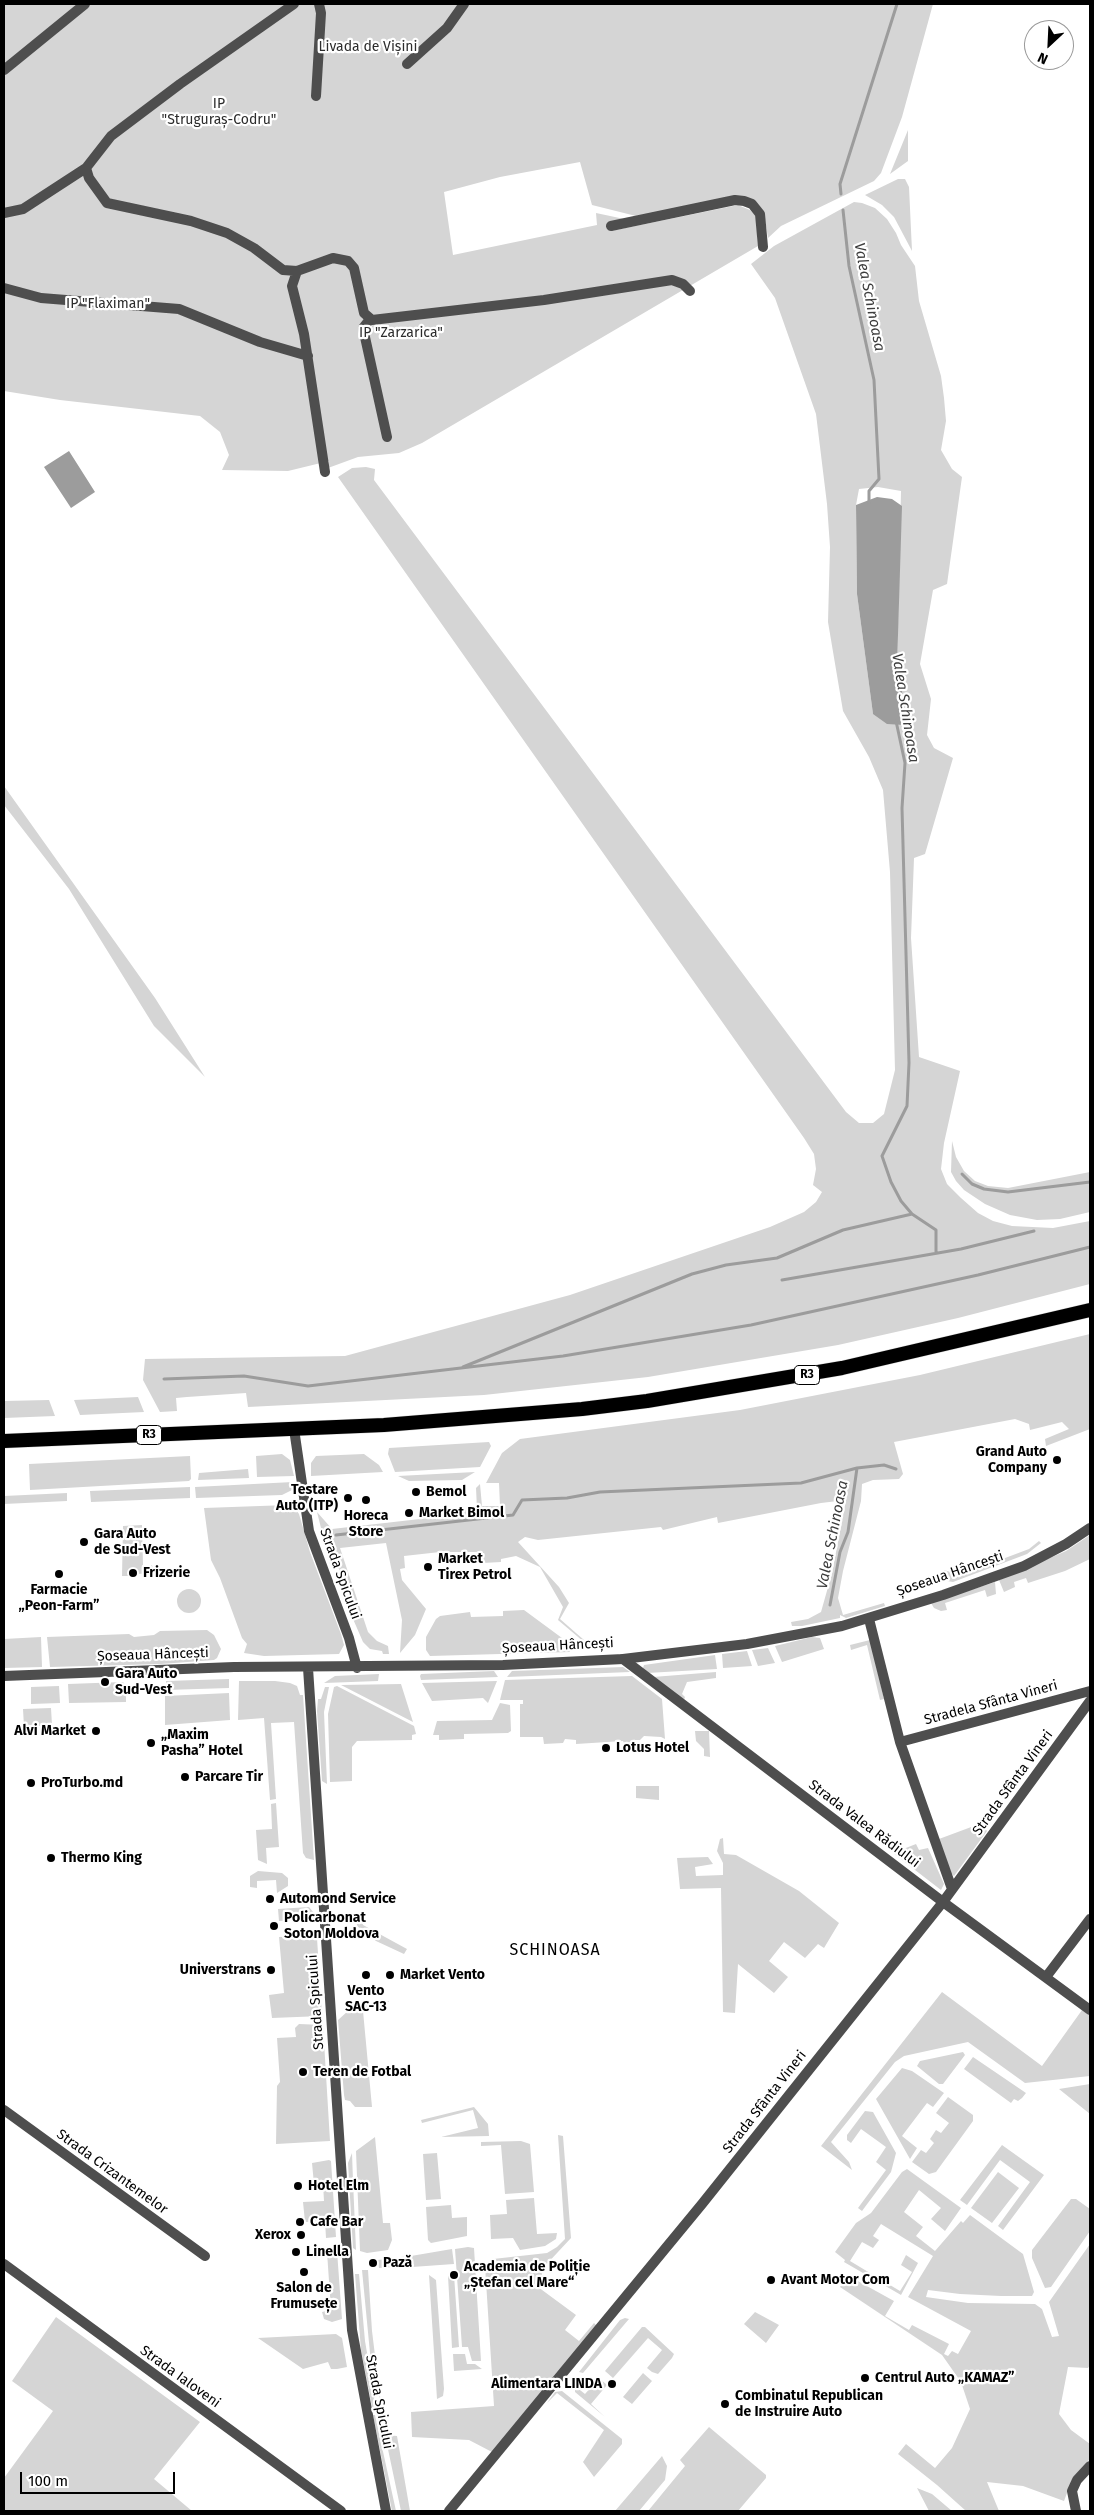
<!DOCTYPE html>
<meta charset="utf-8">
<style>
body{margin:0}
#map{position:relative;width:1094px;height:2515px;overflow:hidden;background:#fff;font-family:"Fira Sans",sans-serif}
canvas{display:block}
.frame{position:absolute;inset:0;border:5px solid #000;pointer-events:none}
.north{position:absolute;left:1024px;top:20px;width:50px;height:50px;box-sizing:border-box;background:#fff;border:1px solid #999;border-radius:50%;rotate:205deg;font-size:14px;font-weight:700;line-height:20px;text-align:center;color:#000}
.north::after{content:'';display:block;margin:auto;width:18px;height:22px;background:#000;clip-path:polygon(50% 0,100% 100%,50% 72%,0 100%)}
.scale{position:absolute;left:20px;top:2472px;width:155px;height:22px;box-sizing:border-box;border:2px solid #000;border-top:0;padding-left:6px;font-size:15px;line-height:18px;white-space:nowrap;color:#000;-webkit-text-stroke:4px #fff;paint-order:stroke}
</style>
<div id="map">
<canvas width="1094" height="2515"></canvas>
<div class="frame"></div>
<div class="north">N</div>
<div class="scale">100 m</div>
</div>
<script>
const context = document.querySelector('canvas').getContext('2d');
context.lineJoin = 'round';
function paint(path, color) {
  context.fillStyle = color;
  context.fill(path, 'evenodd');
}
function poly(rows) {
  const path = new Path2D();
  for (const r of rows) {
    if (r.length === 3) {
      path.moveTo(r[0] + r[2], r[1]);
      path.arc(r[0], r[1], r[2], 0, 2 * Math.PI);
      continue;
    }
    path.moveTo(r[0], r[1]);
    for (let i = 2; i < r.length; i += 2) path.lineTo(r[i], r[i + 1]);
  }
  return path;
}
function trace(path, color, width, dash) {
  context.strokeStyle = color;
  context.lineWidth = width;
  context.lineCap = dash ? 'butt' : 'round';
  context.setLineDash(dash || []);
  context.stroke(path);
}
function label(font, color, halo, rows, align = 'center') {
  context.font = font + ' "Fira Sans",sans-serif';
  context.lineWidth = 4.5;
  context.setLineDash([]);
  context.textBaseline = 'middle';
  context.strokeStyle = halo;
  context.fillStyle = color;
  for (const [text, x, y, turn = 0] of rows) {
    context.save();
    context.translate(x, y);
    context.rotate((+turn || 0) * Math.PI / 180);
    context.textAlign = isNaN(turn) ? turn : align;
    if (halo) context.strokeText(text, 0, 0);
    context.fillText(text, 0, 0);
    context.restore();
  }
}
paint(poly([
 [4,4,933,4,902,117,881,173,874,181,781,226,768,238,764,213,752,199,636,216,592,205,580,162,500,177,444,192,453,255,597,225,596,213,629,220,611,231,738,205,750,210,756,215,758,246,422,443,399,453,358,457,328,468,329,461,288,471,222,470,229,455,220,432,200,416,60,400,4,391],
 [908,130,908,161,890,174],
 [898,179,905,179,909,187,912,251,894,217,882,205,865,195],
 [854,202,862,203,875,208,887,219,896,233,901,245,915,266,919,301,941,376,944,398,946,421,941,450,952,469,962,477,947,584,933,590,920,664,931,699,927,735,934,748,953,758,925,854,914,858,911,938,919,1057,960,1071,944,1143,941,1169,947,1184,961,1198,978,1213,993,1221,1012,1226,1053,1228,1090,1221,1090,1284,958,1318,838,1345,648,1377,484,1395,248,1407,246,1393,187,1397,176,1398,177,1411,160,1412,143,1380,145,1359,345,1356,570,1295,770,1227,804,1212,816,1202,822,1192,813,1185,816,1169,814,1154,804,1138,338,477,352,468,366,467,375,469,374,480,846,1112,859,1123,873,1123,884,1114,895,1070,890,872,883,790,869,757,843,711,828,622,830,547,827,504,816,414,775,298,751,264,774,246],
 [878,487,901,491,897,667,906,710,873,714,857,594,856,505,859,489],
 [4,786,155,998,205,1077,154,1026,69,889,4,805],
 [952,1141,956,1157,964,1171,975,1181,988,1186,1008,1188,1090,1172,1090,1212,1060,1219,1037,1220,1010,1215,985,1204,964,1190,956,1181,951,1172],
 [1090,1334,1090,1429,1046,1446,1045,1439,1069,1429,1062,1422,1030,1430,1029,1424,1015,1419,894,1442,903,1474,899,1479,873,1480,862,1484,861,1501,843,1571,838,1598,843,1615,884,1603,885,1606,846,1618,840,1615,840,1618,802,1626,792,1626,791,1622,808,1619,821,1612,832,1573,846,1500,821,1503,718,1523,717,1517,663,1530,661,1527,538,1540,525,1537,518,1542,559,1587,569,1603,560,1619,584,1640,596,1646,605,1644,601,1648,584,1642,558,1620,563,1607,540,1567,516,1556,501,1559,501,1562,483,1563,481,1552,440,1552,404,1556,405,1568,400,1569,402,1580,426,1609,415,1635,400,1653,402,1620,386,1543,340,1548,368,1632,377,1641,388,1646,389,1654,383,1654,382,1651,370,1649,363,1642,350,1612,350,1601,339,1569,330,1564,317,1512,332,1529,464,1514,464,1510,477,1509,476,1488,480,1484,482,1506,500,1506,499,1483,486,1483,502,1453,520,1439,740,1410,920,1375],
 [138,1397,144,1412,80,1415,74,1400],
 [49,1400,55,1416,4,1418,4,1401],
 [489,1442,491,1446,480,1467,395,1472,388,1454,389,1448],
 [282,1454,290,1460,294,1476,257,1477,256,1456],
 [364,1454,379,1465,383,1472,311,1476,311,1463,316,1456],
 [190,1456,191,1479,189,1481,30,1490,29,1464],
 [248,1469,249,1478,198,1480,199,1473],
 [475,1472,462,1480,409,1481,398,1476],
 [293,1482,292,1490,282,1495,196,1498,195,1487],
 [190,1487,190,1498,91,1502,90,1491],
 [67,1493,67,1501,4,1504,4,1496],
 [288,1505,294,1507,299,1514,310,1552,341,1634,344,1645,339,1654,264,1656,244,1653,247,1644,242,1638,220,1578,211,1560,204,1508],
 [142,1525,143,1565,152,1565,154,1573,136,1574,136,1570,129,1570,129,1576,122,1576,123,1526],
 [1090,1535,1090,1559,1065,1571,1028,1583,1026,1578,1014,1582,1015,1587,1004,1592,999,1580,1066,1551],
 [1039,1541,1041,1543,1027,1554,953,1582,947,1581,944,1570,960,1575,1029,1549],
 [995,1582,996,1594,987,1597,985,1590,945,1603,947,1610,941,1611,934,1608,931,1603],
 [189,1601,12],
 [524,1610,562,1638,570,1652,430,1656,426,1650,426,1637,436,1619,440,1616,470,1612,471,1617,503,1616,503,1611],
 [207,1630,214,1635,221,1649,217,1658,214,1660,161,1664,50,1667,47,1637,129,1634,134,1637,154,1635,160,1631],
 [41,1637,42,1667,4,1668,4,1639],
 [812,1637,820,1638,824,1649,782,1662,775,1646],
 [870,1640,884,1699,880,1700,867,1645,851,1650,850,1645],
 [768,1648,775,1663,758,1666,752,1650],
 [747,1651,752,1666,723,1668,722,1654],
 [715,1655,717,1669,647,1673,643,1668,644,1665],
 [623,1667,630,1672,507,1677,512,1671],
 [494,1671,498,1677,421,1680,420,1676,421,1674],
 [716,1672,716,1678,687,1682,682,1694,685,1697,684,1700,653,1677],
 [379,1674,378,1681,324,1683,335,1676],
 [632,1676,662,1699,665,1739,661,1737,644,1736,640,1740,635,1740,635,1743,624,1743,623,1741,576,1744,576,1740,565,1739,563,1743,544,1744,543,1737,520,1737,520,1704,523,1704,523,1700,500,1700,505,1680],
 [229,1679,229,1688,166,1690,166,1681],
 [239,1681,275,1681,290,1683,297,1686,300,1695,303,1695,314,1860,306,1858,303,1853,294,1722,271,1723,276,1799,270,1800,264,1718,238,1720],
 [497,1681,488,1703,483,1698,432,1701,422,1683],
 [123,1682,126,1686,126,1702,69,1703,68,1684],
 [401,1684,413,1722,341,1685],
 [59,1686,60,1703,31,1704,31,1687],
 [337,1686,414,1726,416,1734,412,1735,412,1740,357,1741,352,1747,352,1781,330,1782,328,1714,334,1687],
 [325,1687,329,1687,324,1712,327,1784,322,1781,317,1711,318,1699,321,1699],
 [229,1693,230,1720,165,1725,165,1696],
 [500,1703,510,1705,511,1731,508,1733,464,1734,464,1739,439,1740,439,1735,433,1735,437,1721,492,1720],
 [51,1708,52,1725,24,1727,23,1709],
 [695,1731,709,1731,710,1757,704,1756,704,1749,696,1741],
 [636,1786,659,1786,659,1800,636,1798],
 [276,1803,279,1847,266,1848,267,1864,258,1860,256,1830,272,1829,271,1804],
 [982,1823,987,1831,954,1876,951,1873,939,1839],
 [723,1838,724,1854,736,1855,799,1891,839,1923,824,1948,818,1944,805,1958,784,1942,769,1961,788,1977,774,1993,738,1964,735,2013,723,2012,721,1888,680,1889,677,1858,708,1857,713,1864,695,1867,696,1876,723,1875,723,1863,717,1851,720,1839],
 [916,1844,919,1850,928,1848,944,1884,941,1890,893,1853],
 [258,1871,282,1873,288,1878,288,1886,277,1893,276,1880,257,1881,257,1888,250,1887,250,1876],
 [309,1907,314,1913,309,1919,279,1921,278,1909],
 [356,1917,362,1917,363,1925,407,1949,404,1954,376,1941,357,1926],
 [311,1936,317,1938,322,2016,272,2018,269,1995,284,1993,279,1937],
 [942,1992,1042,2066,1082,2010,1090,2016,1090,2076,1025,2083,968,2042,904,2056,895,2062,831,2142,849,2162,852,2170,821,2146],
 [389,2001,384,2007,371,2008,364,2012,363,2011,372,2107,355,2107,350,2101,345,2100,344,2095,338,2020,348,2011,362,2004],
 [299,2024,323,2025,330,2141,276,2144,277,2086,280,2082,277,2038,296,2037,295,2028],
 [963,2052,965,2055,943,2084,939,2084,917,2066,920,2061],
 [973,2057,1026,2093,1022,2098,1018,2101,1014,2099,1011,2103,964,2069],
 [902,2068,912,2071,944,2093,933,2107,927,2103,902,2136,917,2148,910,2159,876,2099],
 [1090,2084,1090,2114,1059,2089],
 [948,2097,973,2115,973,2121,936,2172,929,2174,912,2162,921,2150,926,2153,934,2143,930,2139,936,2130,941,2133,949,2123,936,2113],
 [474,2107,488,2124,489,2136,441,2137,478,2128,473,2110,422,2123,421,2120],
 [865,2111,873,2112,896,2153,891,2172,862,2211,858,2208,886,2170,876,2162,886,2147,861,2129,851,2143,847,2140,847,2135],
 [558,2135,563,2136,571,2238,544,2267,538,2287,576,2315,565,2330,579,2341,594,2323,598,2327,492,2452,469,2440,412,2437,411,2412,494,2406,485,2266,493,2259,547,2253,557,2247,565,2239],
 [375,2137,383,2223,390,2223,392,2240,388,2250,367,2253,360,2251,356,2151],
 [521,2141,530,2144,534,2192,505,2194,501,2145,481,2146,481,2142],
 [1002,2145,1044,2175,1003,2230,998,2226,1030,2182,1000,2160,967,2205,960,2200],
 [352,2153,353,2181,356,2250,353,2248,348,2163],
 [437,2153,441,2199,426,2200,423,2154],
 [329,2160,331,2161,336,2237,326,2238,325,2221,305,2222,303,2202,324,2201,323,2184,314,2184,312,2163],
 [907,2169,961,2208,945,2231,931,2219,941,2208,919,2190,904,2212,923,2227,916,2236,935,2251,961,2221,963,2223,970,2215,1023,2254,1034,2292,1032,2296,1001,2296,960,2294,928,2290,926,2297,968,2303,1035,2304,1042,2309,1052,2337,1059,2336,1049,2302,1090,2244,1090,2365,1088,2368,1068,2367,1059,2414,1071,2430,1090,2444,1090,2459,1073,2477,1064,2501,1023,2486,987,2482,999,2511,966,2511,937,2485,898,2454,906,2444,935,2468,952,2448,970,2409,961,2382,942,2355,840,2287,843,2283,856,2280,894,2301,885,2316,909,2330,912,2325,949,2344,944,2354,948,2356,952,2351,958,2354,971,2331,908,2297,933,2256,881,2224,873,2236,879,2240,873,2248,862,2242,850,2261,900,2291,912,2272,901,2265,906,2255,918,2263,901,2295,844,2262,845,2260,835,2252,856,2223,871,2213,902,2172],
 [998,2172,1019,2188,992,2223,971,2208],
 [534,2198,537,2234,557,2233,556,2239,545,2246,520,2250,513,2238,491,2239,490,2215,507,2214,506,2200],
 [1071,2199,1076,2199,1090,2209,1090,2231,1051,2287,1045,2288,1032,2258,1032,2250],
 [451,2205,452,2218,467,2217,467,2236,431,2243,428,2240,426,2207],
 [468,2247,474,2248,481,2361,472,2361,468,2347,462,2347,455,2249],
 [452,2249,454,2264,412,2267,411,2256],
 [337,2251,342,2319,332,2322,324,2319,322,2312,331,2310,327,2252],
 [408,2256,409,2266,379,2268,378,2260],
 [362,2270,368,2270,372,2331,381,2404,370,2353],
 [355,2274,359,2274,365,2341,376,2406,372,2407,361,2350],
 [429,2275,436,2280,444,2389,443,2396,437,2399],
 [454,2275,459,2347,452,2348,448,2276],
 [755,2312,779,2325,766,2343,744,2324],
 [56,2317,200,2422,154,2479,192,2511,4,2511,4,2478,53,2411,12,2381],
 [625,2318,629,2319,583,2373,579,2372,620,2320],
 [642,2327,645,2327,674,2354,672,2358,658,2374,652,2372,647,2368,662,2350,648,2338,613,2378,605,2371],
 [336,2334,342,2338,347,2367,337,2369,331,2369,328,2362,303,2369,258,2338],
 [453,2354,465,2354,467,2364,475,2364,482,2369,454,2371],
 [643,2373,652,2381,632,2404,623,2397],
 [599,2378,607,2385,591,2404,605,2417,575,2392,575,2386,585,2394],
 [562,2391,622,2439,622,2444,594,2477,583,2462,604,2430,557,2393,547,2403,555,2392],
 [373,2415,375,2415,396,2511,392,2511],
 [709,2427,766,2475,766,2478,738,2511,648,2511,685,2466,680,2460],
 [385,2435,397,2436,410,2511,401,2511],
 [662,2456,667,2466,665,2480,639,2511,615,2511],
 [917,2488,932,2494,952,2511,929,2511]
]), '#d5d5d5');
paint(poly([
 [69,451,95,492,71,508,44,467],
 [877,497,892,499,902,506,897,667,906,710,904,725,887,724,873,714,857,594,856,505]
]), '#9c9c9c');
trace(poly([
 [841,194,840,184,897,4],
 [843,210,849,266,874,380,879,479,869,491,869,502],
 [896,721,905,763,902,808,909,1063,907,1106,882,1156,891,1182,901,1201,912,1214,936,1230,936,1253],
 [962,1174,972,1184,984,1189,1008,1192,1090,1182],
 [782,1280,961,1249,1034,1231],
 [463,1367,692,1274,726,1265,777,1258,843,1230,912,1214],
 [164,1379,244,1376,308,1386,563,1356,751,1325,978,1275,1090,1247],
 [336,1535,513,1515,522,1500,567,1498,600,1492,801,1483,857,1468,884,1465,896,1469],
 [830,1605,840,1552,848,1532,857,1468]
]), '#9c9c9c', 3);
const trunk = poly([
 [4,1441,384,1425,582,1409,647,1401,842,1368,1090,1310]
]);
trace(trunk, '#dbdbdb', 15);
trace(poly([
 [407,64,447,28,464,4],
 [4,70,85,4],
 [316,96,321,13,319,4],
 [86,168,89,178,107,203,191,221,227,233,254,248,283,270,297,271,333,258,348,261,354,268,364,313,372,320,544,300,672,280,683,284,690,291],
 [4,213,23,209,86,168,111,136,180,84,294,4],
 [611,226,735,200,744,201,752,204,760,214,763,247],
 [297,271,292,286,304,334,325,472],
 [4,288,41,298,179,309,260,342,308,356],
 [370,319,363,328,387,437],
 [869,1619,900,1742,952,1889],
 [623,1659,943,1902,1090,2010],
 [900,1742,1090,1691],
 [1046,1977,1090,1919],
 [4,2110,205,2256],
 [449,2511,702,2204,943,1902,1090,1701],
 [1076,2511,1072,2491,1077,2480,1090,2466]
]), '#4e4e4e', 10);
trace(poly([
 [294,1429,309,1531,349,1638,357,1668],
 [308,1668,352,2330,386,2511],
 [4,1676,234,1667,503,1665,623,1659,747,1644,842,1626,943,1595,1024,1566,1066,1544,1090,1528],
 [4,2264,341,2511]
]), '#4e4e4e', 10);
trace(trunk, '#000', 14);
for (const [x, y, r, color] of [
 [1057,1460,5,"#000"],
 [416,1492,5,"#000"],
 [348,1498,5,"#000"],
 [366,1500,5,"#000"],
 [409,1513,5,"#000"],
 [84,1542,5,"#000"],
 [428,1567,5,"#000"],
 [133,1573,5,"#000"],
 [59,1574,5,"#000"],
 [105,1682,5,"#000"],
 [96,1731,5,"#000"],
 [151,1743,5,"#000"],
 [606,1748,5,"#000"],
 [185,1777,5,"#000"],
 [31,1783,5,"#000"],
 [51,1858,5,"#000"],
 [270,1899,5,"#000"],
 [274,1926,5,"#000"],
 [271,1970,5,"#000"],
 [366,1975,5,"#000"],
 [390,1975,5,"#000"],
 [303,2072,5,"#000"],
 [298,2186,5,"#000"],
 [300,2222,5,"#000"],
 [301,2235,5,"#000"],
 [296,2252,5,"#000"],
 [373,2263,5,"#000"],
 [304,2272,5,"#000"],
 [454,2275,5,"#000"],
 [771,2280,5,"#000"],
 [865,2378,5,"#000"],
 [612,2384,5,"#000"],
 [725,2404,5,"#000"]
]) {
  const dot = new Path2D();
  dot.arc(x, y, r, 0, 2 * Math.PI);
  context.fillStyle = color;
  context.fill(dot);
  trace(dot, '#fff', 2);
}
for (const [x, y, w] of [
 [807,1375,25],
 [149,1435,25]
]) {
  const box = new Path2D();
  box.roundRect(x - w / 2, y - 9.5, w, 19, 4);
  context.fillStyle = '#fff';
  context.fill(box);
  trace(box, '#000', 1);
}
label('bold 12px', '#000', null, [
 ["R3",807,1375],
 ["R3",149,1435]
]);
label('14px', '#2c2c2c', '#fff', [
 ["Livada de Vișini",368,47],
 ["IP",219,104],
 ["\"Struguraș-Codru\"",219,120],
 ["IP \"Flaximan\"",108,304],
 ["IP \"Zarzarica\"",401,333]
]);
label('bold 14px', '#000', '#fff', [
 ["Grand Auto",1047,1452,"right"],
 ["Company",1047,1468,"right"],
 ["Testare",338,1490,"right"],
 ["Auto (ITP)",338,1506,"right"],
 ["Bemol",426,1492],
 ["Market Bimol",419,1513],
 ["Horeca",366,1516,"center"],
 ["Store",366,1532,"center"],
 ["Gara Auto",94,1534],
 ["de Sud-Vest",94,1550],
 ["Market",438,1559],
 ["Tirex Petrol",438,1575],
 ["Frizerie",143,1573],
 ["Farmacie",59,1590,"center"],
 ["„Peon-Farm”",59,1606,"center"],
 ["Gara Auto",115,1674],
 ["Sud-Vest",115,1690],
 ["Alvi Market",86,1731,"right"],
 ["„Maxim",161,1735],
 ["Pasha” Hotel",161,1751],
 ["Lotus Hotel",616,1748],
 ["Parcare Tir",195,1777],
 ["ProTurbo.md",41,1783],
 ["Thermo King",61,1858],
 ["Automond Service",280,1899],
 ["Policarbonat",284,1918],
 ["Soton Moldova",284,1934],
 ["Universtrans",261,1970,"right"],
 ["Market Vento",400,1975],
 ["Vento",366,1991,"center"],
 ["SAC-13",366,2007,"center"],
 ["Teren de Fotbal",313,2072],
 ["Hotel Elm",308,2186],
 ["Cafe Bar",310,2222],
 ["Xerox",291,2235,"right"],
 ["Linella",306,2252],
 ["Pază",383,2263],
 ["Academia de Poliție",464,2267],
 ["„Ștefan cel Mare“",464,2283],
 ["Avant Motor Com",781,2280],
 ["Salon de",304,2288,"center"],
 ["Frumusețe",304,2304,"center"],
 ["Centrul Auto „KAMAZ”",875,2378],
 ["Alimentara LINDA",602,2384,"right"],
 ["Combinatul Republican",735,2396],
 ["de Instruire Auto",735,2412]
], 'left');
label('14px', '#000', '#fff', [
 ["Strada Spicului",340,1574,70],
 ["Șoseaua Hâncești",950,1574,-19],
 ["Șoseaua Hâncești",558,1646,-3],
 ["Șoseaua Hâncești",153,1655,-2],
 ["Stradela Sfânta Vineri",991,1703,-15],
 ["Strada Sfânta Vineri",1013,1783,-54],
 ["Strada Valea Rădiului",864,1824,37],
 ["Strada Spicului",316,2002,-94],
 ["Strada Sfânta Vineri",765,2102,-52],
 ["Strada Crizantemelor",112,2172,36],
 ["Strada Ialoveni",180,2377,36],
 ["Strada Spicului",379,2402,79]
]);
label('italic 15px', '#3d3d3d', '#fff', [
 ["Valea Schinoasa",869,297,79],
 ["Valea Schinoasa",905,708,81],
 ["Valea Schinoasa",833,1535,-79]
]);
context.letterSpacing = '1px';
label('16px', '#000', '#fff', [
 ["SCHINOASA",555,1951]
]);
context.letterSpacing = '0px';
</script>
